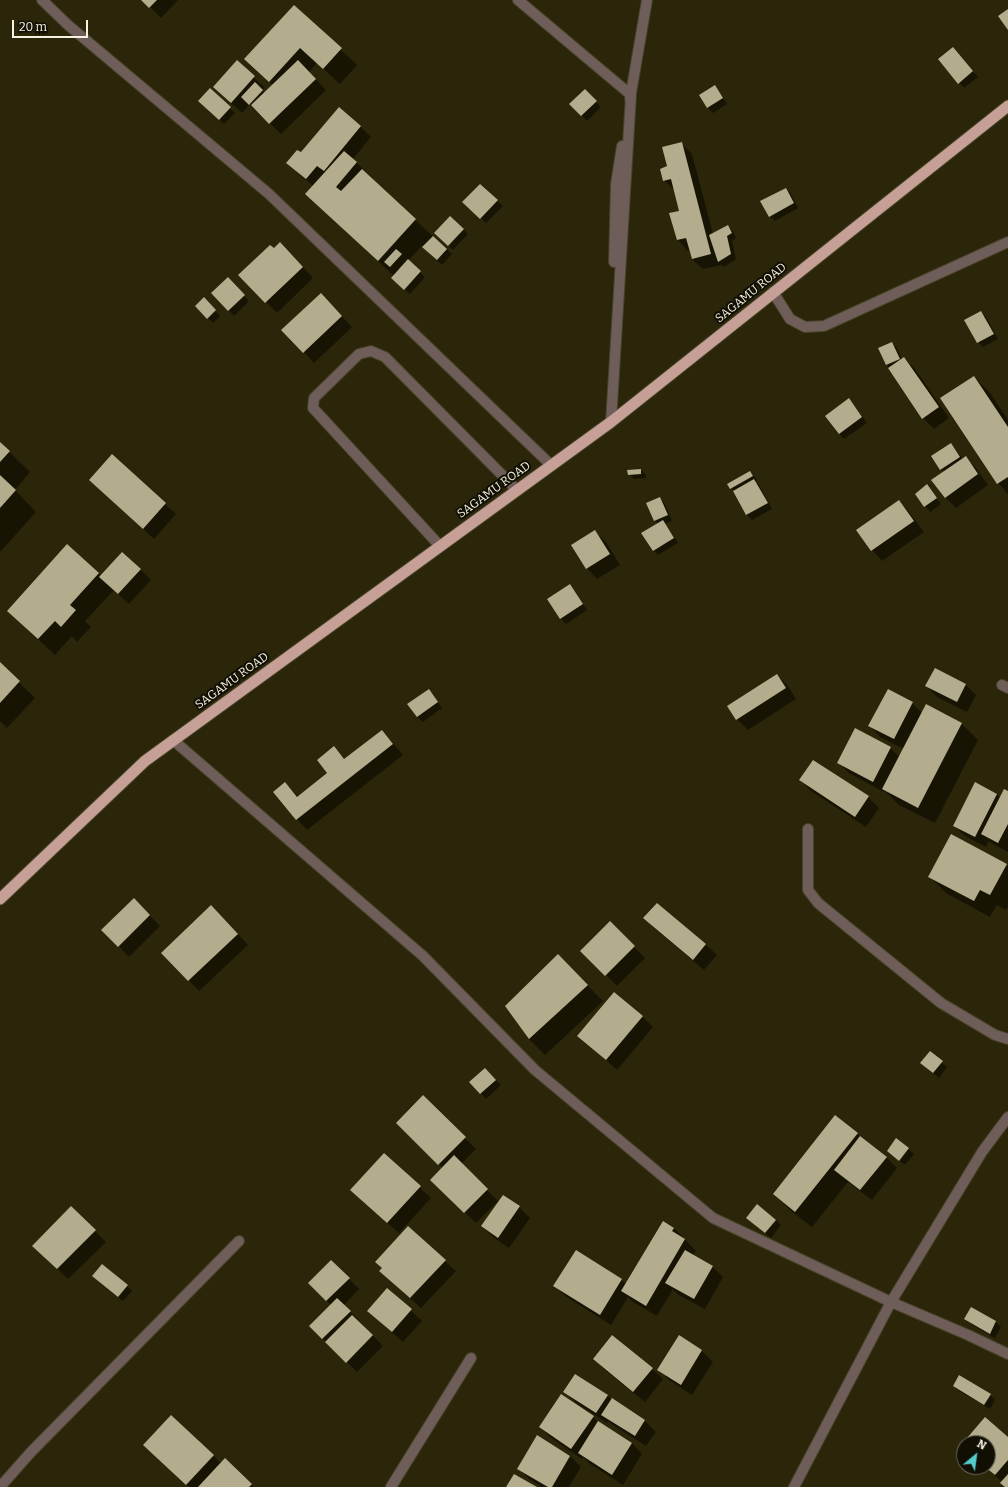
<!DOCTYPE html>
<style>
body{margin:0}
#map{position:relative;width:1008px;height:1487px;overflow:hidden;background:#2b2609;font-family:Bitter,serif}
canvas{display:block}
.north{position:absolute;left:956px;top:1435px;width:40px;height:40px;box-sizing:border-box;background:#110f04;border:1px solid #6c6a5c;border-radius:50%;rotate:29deg;font-size:11px;font-weight:700;line-height:16px;text-align:center;color:#f5f2e1}
.north::after{content:'';display:block;margin:auto;width:14px;height:18px;background:#52cdcc;clip-path:polygon(50% 0,100% 100%,50% 72%,0 100%)}
.scale{position:absolute;left:12px;top:20px;width:76px;height:18px;box-sizing:border-box;border:2px solid #f5f2e1;border-top:0;padding-left:5px;font-size:12px;line-height:14px;white-space:nowrap;color:#f5f2e1;-webkit-text-stroke:3px #110f04;paint-order:stroke}
</style>
<div id="map">
<canvas width="1008" height="1487"></canvas>
<div class="north">N</div>
<div class="scale">20 m</div>
</div>
<script>
const context = document.querySelector('canvas').getContext('2d');
context.lineJoin = 'round';
function paint(path, color) {
  context.fillStyle = color;
  context.fill(path, 'evenodd');
}
function poly(rows) {
  const path = new Path2D();
  for (const r of rows) {
    path.moveTo(r[0], r[1]);
    for (let i = 2; i < r.length; i += 2) path.lineTo(r[i], r[i + 1]);
  }
  return path;
}
function trace(path, color, width, dash) {
  context.strokeStyle = color;
  context.lineWidth = width;
  context.lineCap = dash ? 'butt' : 'round';
  context.setLineDash(dash || []);
  context.stroke(path);
}
function label(font, color, halo, rows, align = 'center') {
  context.font = font + ' Bitter,serif';
  context.lineWidth = 4;
  context.setLineDash([]);
  context.textBaseline = 'middle';
  context.strokeStyle = halo;
  context.fillStyle = color;
  for (const [text, x, y, turn = 0] of rows) {
    context.save();
    context.translate(x, y);
    context.rotate((+turn || 0) * Math.PI / 180);
    context.textAlign = isNaN(turn) ? turn : align;
    if (halo) context.strokeText(text, 0, 0);
    context.fillText(text, 0, 0);
    context.restore();
  }
}
paint(poly([
 [143,0,178,0,161,18],
 [294,6,357,65,340,84,317,63,309,72,326,90,281,134,250,104,242,113,225,97,237,62,265,88,262,90,265,93,273,85,262,75],
 [953,48,978,77,964,88,940,59],
 [714,86,719,92,727,104,713,113,708,108,700,95],
 [585,91,601,107,587,121,571,104],
 [204,106,230,108,235,113,224,124],
 [360,126,371,137,353,159,372,178,371,179,452,254,442,265,422,246,408,261,425,277,410,294,397,283,394,276,306,194,313,186,287,163,301,154],
 [681,143,692,154,713,234,728,226,733,231,736,238,732,241,736,259,724,267,722,265,703,269,692,259,690,250,688,251,678,240,671,214,680,211,675,191,664,180,668,167],
 [786,189,791,194,798,208,775,221,770,216],
 [497,201,503,206,486,223,469,207],
 [463,229,468,234,453,250,440,238],
 [274,249,291,254,313,278,277,313,240,275],
 [228,278,249,301,234,316,212,293],
 [204,299,220,316,213,323,196,306],
 [331,305,352,327,314,363,304,352],
 [981,312,986,317,998,339,983,347,978,342],
 [891,343,897,348,902,360,904,358,915,369,949,418,934,429,923,418,887,365,879,349],
 [974,377,990,393,1008,420,1008,494,998,483],
 [854,405,867,423,844,439,839,434],
 [0,443,30,472,15,490,36,512,0,552],
 [951,444,963,459,965,457,976,468,988,485,956,508,945,497,944,472,941,469],
 [641,470,646,475,646,478,634,479,629,474],
 [750,472,755,477,757,481,756,482,759,485,772,509,752,520,747,515,735,492,731,488],
 [90,480,165,504,176,514,154,539],
 [927,486,941,504,930,512,916,494],
 [660,498,665,504,672,521,665,524,678,543,658,555,653,550,658,524,655,521],
 [899,501,909,512,924,532,882,561,872,550],
 [595,532,606,542,620,565,597,579,587,568],
 [68,546,101,576,140,569,151,580,129,604,114,590,85,621,91,627,77,642,72,636,55,655,8,611],
 [570,586,575,591,587,610,566,624,561,619,549,599],
 [0,664,35,698,7,728,0,721],
 [777,675,788,686,796,699,748,730,737,719],
 [966,685,976,695,967,712,937,697,927,686],
 [429,690,442,708,423,722,417,717],
 [912,703,922,713,926,705,962,724,978,740,935,823,899,805,885,791,884,792,849,773,838,762,890,748,900,757,904,749,880,737,870,726],
 [382,731,392,742,403,755,307,830,297,819,285,783,298,797,328,773,334,748,345,760],
 [800,780,868,797,879,808,866,827,811,791],
 [976,784,997,795,1001,798,1008,793,1008,852,993,844,989,841,986,847,965,836,954,826],
 [1006,864,1008,866,1008,907,1006,910,997,905,990,917,946,893,930,877],
 [134,899,160,926,129,957,103,930],
 [657,904,706,945,717,955,704,970,655,929,645,918],
 [222,917,248,945,199,991,162,953],
 [610,923,645,958,617,986,582,951],
 [558,956,603,1001,545,1055,529,1039],
 [642,1016,653,1027,617,1070,578,1035],
 [930,1053,947,1067,939,1078,922,1063],
 [485,1069,501,1085,486,1099,471,1082],
 [423,1097,476,1149,461,1164,498,1201,476,1223,432,1180,443,1168,398,1123],
 [835,1116,886,1157,897,1168,872,1200,848,1182,812,1227,790,1210,774,1194],
 [908,1149,914,1154,905,1165,893,1156],
 [384,1155,431,1198,399,1233,362,1201],
 [504,1196,519,1207,530,1218,509,1248,493,1237,482,1226],
 [71,1207,106,1242,68,1279,44,1256],
 [776,1220,781,1225,771,1238,753,1223],
 [663,1222,674,1228,696,1251,693,1255,712,1266,723,1277,705,1309,677,1294,673,1289,657,1316,633,1302,628,1297,611,1325,565,1296,555,1286,621,1280,626,1284],
 [331,1261,359,1289,344,1305,383,1346,357,1372,310,1326,331,1305,310,1283],
 [445,1261,456,1271,421,1308,391,1281,383,1268],
 [98,1281,127,1286,132,1291,123,1301],
 [387,1289,422,1321,403,1342,368,1311],
 [971,1308,996,1322,1001,1327,995,1338,971,1324,965,1319],
 [679,1337,702,1351,713,1362,692,1395,669,1380,659,1369],
 [594,1359,652,1369,663,1379,645,1402,605,1370],
 [954,1386,990,1395,995,1400,990,1409,959,1391],
 [565,1391,607,1395,612,1400,645,1421,656,1432,646,1446,613,1425,608,1421,607,1423,575,1402],
 [593,1417,599,1422,632,1443,642,1454,623,1485,590,1464,583,1457,582,1459,551,1438,540,1427],
 [985,1419,1008,1439,1008,1487,1006,1487,1002,1482,985,1467,988,1467,988,1443,964,1443,964,1448,962,1445],
 [537,1437,570,1456,581,1467,569,1487,542,1487,529,1479,518,1468],
 [155,1455,213,1455,221,1464,225,1460,253,1487,189,1487]
]), '#0007');
paint(poly([
 [141,0,157,0,149,8],
 [294,5,342,48,323,69,300,48,269,82,244,59],
 [1008,9,1008,30,998,16],
 [953,47,973,71,958,84,938,59],
 [237,60,255,76,231,103,213,87],
 [298,60,316,79,269,124,251,105],
 [255,82,263,90,249,105,241,97],
 [715,85,723,98,707,108,699,95],
 [210,88,231,107,219,120,198,101],
 [585,89,597,101,581,116,569,104],
 [339,107,361,126,324,171,317,166,306,179,286,163,297,150,301,152],
 [682,142,711,254,692,259,686,238,677,240,669,213,679,211,671,179,663,181,660,169,667,166,662,147],
 [344,151,357,162,336,187,341,191,362,169,416,219,378,261,305,194],
 [480,184,498,200,480,219,462,202],
 [786,188,794,203,769,217,760,201],
 [450,216,464,229,448,246,434,233],
 [728,225,732,233,727,236,731,254,718,262,709,235],
 [433,236,447,249,437,260,422,247],
 [280,242,303,267,265,303,238,275,270,245,274,248],
 [396,249,402,254,390,267,384,262],
 [408,259,421,271,404,290,391,278],
 [228,277,245,295,228,311,211,293],
 [321,293,342,316,303,353,281,330],
 [204,297,216,310,207,319,195,306],
 [981,311,994,334,977,343,964,320],
 [892,342,900,359,886,365,878,348],
 [904,357,939,407,922,419,888,368],
 [974,376,1008,427,1008,477,997,484,940,398],
 [849,398,862,417,839,434,825,416],
 [0,442,10,451,0,462],
 [951,443,960,457,940,470,931,456],
 [112,454,166,503,143,529,89,480],
 [966,456,978,474,945,498,931,480],
 [641,469,641,474,628,475,627,470],
 [750,471,753,476,730,489,727,484],
 [0,475,16,490,0,508],
 [754,479,768,503,746,515,733,491],
 [927,484,937,498,924,507,915,494],
 [660,497,668,515,654,521,646,503],
 [899,500,914,521,871,551,856,530],
 [663,520,674,538,653,551,641,533],
 [595,530,610,554,586,569,571,545],
 [67,544,99,573,70,605,76,610,61,627,55,621,38,639,7,611],
 [122,552,141,569,118,594,99,577],
 [570,584,583,604,560,619,547,599],
 [0,662,20,681,0,703],
 [935,668,966,684,957,702,925,686],
 [777,674,786,688,736,720,727,706],
 [429,689,438,702,417,717,407,704],
 [888,689,913,702,894,739,868,726],
 [926,704,962,723,918,808,882,789],
 [855,728,891,747,873,782,837,763],
 [382,730,393,744,296,820,273,792,285,782,297,797,327,773,317,760,334,746,344,759],
 [813,760,869,796,855,817,799,780],
 [975,782,997,794,975,837,953,826],
 [1004,789,1008,791,1008,824,998,843,981,834],
 [951,834,1007,864,990,895,980,890,974,901,928,877],
 [134,898,150,915,118,947,101,930],
 [657,903,706,944,693,960,643,918],
 [211,905,238,934,188,981,161,953],
 [610,921,635,946,605,976,580,951],
 [558,954,588,985,529,1039,505,1006],
 [614,992,643,1016,606,1060,577,1036],
 [930,1051,943,1061,933,1073,920,1063],
 [485,1068,496,1080,480,1094,469,1082],
 [423,1095,466,1137,438,1165,396,1123],
 [835,1115,858,1133,795,1212,773,1194],
 [860,1136,887,1157,860,1190,834,1170],
 [896,1138,909,1148,899,1161,887,1151],
 [384,1153,421,1186,387,1223,350,1190],
 [454,1155,488,1189,464,1213,430,1180],
 [503,1195,520,1206,498,1238,481,1226],
 [757,1204,776,1220,765,1233,746,1218],
 [71,1206,96,1230,57,1269,32,1246],
 [663,1221,674,1228,672,1231,685,1239,646,1306,621,1291],
 [408,1226,446,1260,410,1298,379,1271,382,1268,375,1262],
 [576,1250,622,1279,600,1315,553,1286],
 [685,1250,713,1266,694,1299,665,1283],
 [331,1260,350,1278,326,1301,308,1283],
 [102,1264,128,1285,118,1297,92,1276],
 [387,1288,412,1309,392,1332,367,1311],
 [337,1298,351,1311,322,1339,309,1326],
 [971,1307,996,1321,990,1334,964,1319],
 [352,1315,373,1335,346,1363,325,1342],
 [612,1335,653,1368,633,1392,593,1359],
 [679,1335,702,1350,681,1385,657,1370],
 [575,1374,608,1395,596,1413,563,1392],
 [959,1375,991,1394,984,1405,953,1386],
 [561,1394,594,1416,571,1449,539,1427],
 [612,1398,645,1420,635,1436,601,1415],
 [171,1415,214,1455,186,1485,143,1445],
 [985,1417,1008,1437,1008,1460,995,1475,985,1467,988,1467,988,1443,964,1443,964,1448,961,1445],
 [598,1421,632,1443,612,1475,578,1453],
 [537,1435,570,1456,552,1487,548,1487,517,1469],
 [225,1458,252,1484,249,1487,198,1487],
 [514,1474,537,1487,506,1487],
 [1008,1474,1008,1487,1005,1487,1000,1483]
]), '#b3ad8d');
const service = poly([
 [440,546,313,408,314,398,359,354,371,351,385,357,517,490]
]);
const minor = poly([
 [42,0,68,25,269,194,551,465],
 [518,0,631,95,611,422],
 [630,99,647,0],
 [614,262,616,184,622,146],
 [773,292,790,319,805,327,824,326,1008,242],
 [1002,685,1008,688],
 [173,740,423,956,535,1070,713,1218,891,1302,968,1335,1008,1354],
 [808,829,808,890,818,903,941,1003,995,1035,1008,1039],
 [0,1487,31,1452,239,1241],
 [391,1487,471,1358],
 [794,1487,891,1302,982,1152,1008,1117]
]);
const trunk = poly([
 [0,899,145,761,611,422,1008,106]
]);
trace(service, '#474327', 12);
trace(minor, '#474327', 12);
trace(trunk, '#474327', 13);
trace(service, '#6f5d59', 10);
trace(minor, '#6f5d59', 10);
trace(trunk, '#c6a096', 11);
label('12px', '#f5f2e1', '#110f04', [
 ["SAGAMU ROAD",751,293,-39],
 ["SAGAMU ROAD",494,490,-36],
 ["SAGAMU ROAD",232,681,-36]
]);
</script>
